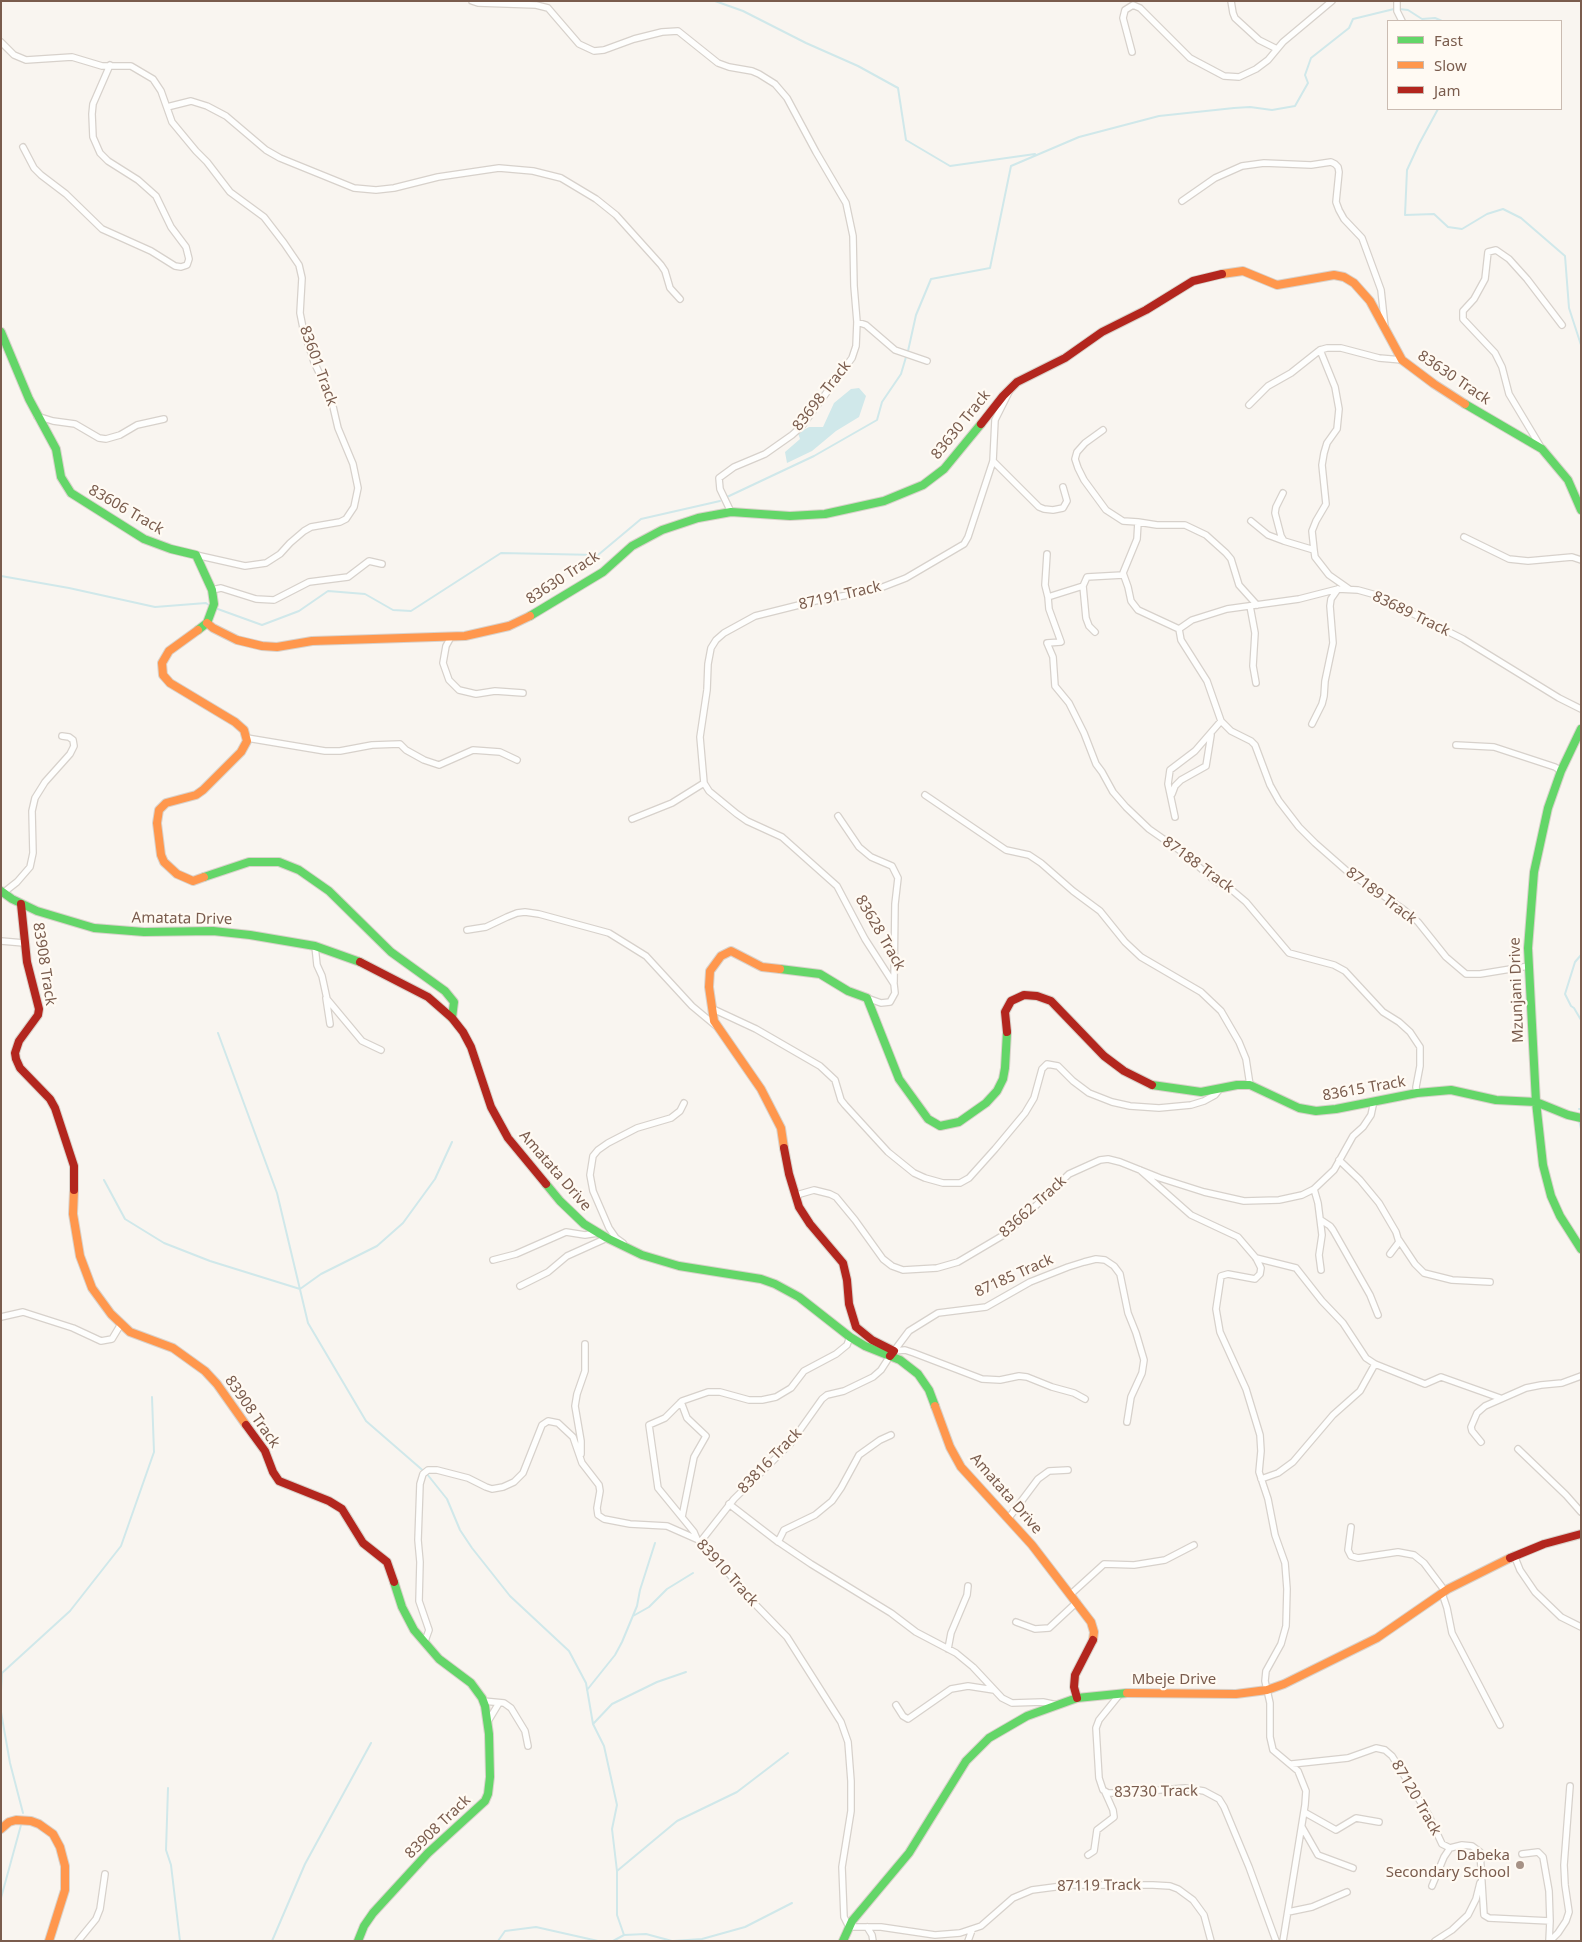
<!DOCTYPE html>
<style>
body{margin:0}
#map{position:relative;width:1582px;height:1942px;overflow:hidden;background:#f9f5f0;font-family:"Noto Sans",sans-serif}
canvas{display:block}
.frame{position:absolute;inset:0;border:2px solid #7a5c4d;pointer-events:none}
.legend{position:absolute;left:1387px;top:20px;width:175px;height:90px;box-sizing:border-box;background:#fffaf3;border:1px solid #cabbb1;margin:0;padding:6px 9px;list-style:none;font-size:15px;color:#7a5c4d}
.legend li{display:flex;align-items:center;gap:10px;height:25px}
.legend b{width:25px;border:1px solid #cabbb1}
</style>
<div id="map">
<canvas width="1582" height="1942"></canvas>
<div class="frame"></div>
<ul class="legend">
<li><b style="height:6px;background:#63d668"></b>Fast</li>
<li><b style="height:6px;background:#ff974d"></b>Slow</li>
<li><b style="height:6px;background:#b3261e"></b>Jam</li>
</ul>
</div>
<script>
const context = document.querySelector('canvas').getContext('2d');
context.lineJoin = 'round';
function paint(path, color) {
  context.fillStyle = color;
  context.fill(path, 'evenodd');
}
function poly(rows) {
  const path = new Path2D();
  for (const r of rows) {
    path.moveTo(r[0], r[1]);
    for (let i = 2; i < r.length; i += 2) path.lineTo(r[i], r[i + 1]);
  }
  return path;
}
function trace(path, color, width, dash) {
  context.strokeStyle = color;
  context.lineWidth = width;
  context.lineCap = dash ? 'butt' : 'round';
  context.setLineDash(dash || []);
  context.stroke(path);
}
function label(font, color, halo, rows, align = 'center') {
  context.font = font + ' "Noto Sans",sans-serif';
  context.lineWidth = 4.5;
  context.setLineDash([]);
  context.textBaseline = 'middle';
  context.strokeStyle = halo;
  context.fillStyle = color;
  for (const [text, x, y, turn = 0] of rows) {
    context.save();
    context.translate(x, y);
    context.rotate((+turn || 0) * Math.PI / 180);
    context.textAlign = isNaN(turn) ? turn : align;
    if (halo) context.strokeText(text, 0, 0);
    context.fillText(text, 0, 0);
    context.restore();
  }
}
paint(poly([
 [859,388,866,396,859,417,836,431,812,451,787,463,785,452,800,439,798,433,809,427,823,427,834,403,851,389]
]), '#d0e8ea');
trace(poly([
 [715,1,743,11,806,43,858,66,898,88,906,140,950,166,1035,154],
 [1399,9,1408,10,1422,19,1435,18,1442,21],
 [1438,109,1419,144,1407,170,1405,215,1434,214,1448,227,1462,229,1487,214,1503,209,1521,218,1565,256,1569,308,1581,345],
 [908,351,916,315,931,279,990,268,1011,166,1079,137,1159,116,1234,108,1250,107,1272,110,1295,106,1308,83,1305,75,1311,58,1349,28,1353,19,1394,9],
 [727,497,814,456,877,420,882,402,901,374,906,357],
 [1,576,69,588,155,607,206,603,210,606],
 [215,608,262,625,299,611,328,591,365,594,393,610,411,611,501,553,598,555,641,519,720,501],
 [1581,955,1575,962,1565,994,1571,1006,1574,1008,1581,1020],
 [218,1033,277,1193,308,1323,366,1421,427,1474,447,1499,460,1530,472,1548,510,1596,569,1651,586,1683,593,1724,604,1746,617,1805,612,1829,617,1871,617,1915,624,1935],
 [1579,1109,1581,1109],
 [1579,1120,1581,1129],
 [104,1180,125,1219,164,1243,210,1261,300,1289,321,1274,377,1246,403,1223,435,1179,452,1142],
 [633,1616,649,1607,667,1589,693,1573],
 [587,1690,615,1655,622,1642,637,1606,640,1590,655,1543],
 [1,1691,2,1673,70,1611,121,1546,154,1452,152,1397],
 [1,1712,10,1763,23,1813],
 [593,1724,612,1704,657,1682,686,1672],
 [168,1788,166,1850,171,1865,180,1941],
 [617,1871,677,1821,737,1792,788,1753],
 [1,1898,21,1825],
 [272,1941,305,1864,371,1743],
 [498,1941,505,1931,536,1927,598,1941],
 [613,1941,624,1935,646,1934,672,1941],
 [673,1941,702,1939,745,1927,792,1903]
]), '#d0e8ea', 2);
const street = poly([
 [472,1,478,3,536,5,548,8,579,44,594,51,604,50,634,39,662,32,678,31,718,63,729,67,752,71,759,74,775,84,787,98,816,152,846,203,853,236,854,286,857,322,856,346,852,358,802,426,792,435,765,454,734,467,719,478,720,489,731,512],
 [1231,1,1233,13,1235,18,1259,40,1277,49],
 [1397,1,1397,11,1402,21],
 [1,42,14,55,26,60,72,57,102,66,131,66,153,79,161,91,172,122,196,151,207,162,230,192,264,217,284,243,299,265,302,278,300,313,303,328,314,362,331,398,338,428,353,464,358,488,354,507,346,519,340,522,311,527,304,531,290,543,280,554,266,563,245,566,196,555],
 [1132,52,1123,18,1125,10,1133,5,1140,8,1190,58,1224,76,1239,77,1256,69,1268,60,1283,42,1332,1],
 [167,107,191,101,207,106,226,116,266,150,280,158,354,188,376,190,394,188,438,177,499,168,533,171,561,178,596,199,616,215,661,265,665,271,670,288,680,299],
 [23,147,34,168,41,175,66,194,102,229,151,251,175,266,181,267,187,265,189,259,186,247,171,227,156,196,138,180,108,161,100,153,93,137,92,114,93,104,110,65],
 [1182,201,1215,178,1242,166,1264,163,1311,165,1331,162,1335,164,1338,167,1339,172,1336,202,1339,210,1344,219,1362,238,1381,290,1385,327],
 [857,322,866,325,895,350,927,361],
 [1249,405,1268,386,1291,373,1320,350],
 [37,416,53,421,75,424,99,438,106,439,120,435,137,425,164,419],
 [1103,430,1085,443,1077,452,1075,459,1078,468,1084,480,1106,510,1123,521,1138,522],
 [1542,449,1509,394,1502,367,1495,353,1463,319,1463,311,1474,299,1485,279,1488,252,1496,250,1509,259,1527,279,1562,325],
 [993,461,1039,507,1044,509,1053,510,1063,508,1067,501,1063,487],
 [1283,493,1276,507,1275,513,1281,536,1284,541,1314,550],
 [1251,521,1268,535,1284,541],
 [1464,537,1509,559,1528,561,1572,557,1581,560],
 [1047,554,1045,585,1048,597,1083,586,1087,577,1123,575],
 [1083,586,1086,618,1089,626,1095,632],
 [1349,589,1329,575,1315,557,1314,550,1312,531,1316,521,1326,504,1322,465,1324,453,1327,443,1337,429,1339,409,1335,387,1320,350,1327,348,1341,348,1379,358,1402,360],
 [212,590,221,588,256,599,274,600,309,582,348,577,369,561,382,564],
 [1048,597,1049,609,1061,642,1047,643,1053,657,1055,686,1069,703,1084,733,1096,764,1102,772,1113,792,1126,807,1149,829,1182,852,1214,880,1233,891,1246,902,1289,953,1334,965,1345,971,1383,1012,1399,1022,1410,1032,1420,1047,1420,1066,1416,1087,1417,1093],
 [1250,606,1255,633,1253,666,1256,683],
 [1179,629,1138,610,1131,601,1128,587,1123,573,1137,539,1138,522,1157,525,1185,525,1206,535,1226,553,1231,559,1239,585,1257,605],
 [451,637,446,646,443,663,449,680,459,690,476,694,495,691,523,693],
 [1312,724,1322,704,1324,696,1325,681,1333,643,1330,606,1331,599,1338,589],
 [247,738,325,751,340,751,372,745,400,744,406,750,424,760,439,765,473,750,500,752,517,760],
 [1456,745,1494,747,1555,767,1561,771],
 [1172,794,1175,786,1181,780,1206,766,1211,735],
 [925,795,1006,850,1029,855,1041,863,1073,891,1100,911,1125,942,1141,957,1201,992,1221,1011,1239,1042,1246,1059,1250,1085],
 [838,816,859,847,871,857,892,866,898,878,895,904,894,982],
 [1175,817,1168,784,1170,770,1195,751,1221,721],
 [632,819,672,803,704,783],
 [3,893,17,882,30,867,33,853,32,811,35,798,45,782,70,754,74,746,73,740,69,737,62,736],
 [467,930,486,927,507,917,517,913,525,912,539,914,609,933,646,956,692,1006,716,1026],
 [1,941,24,943],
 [315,946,317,965,322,976,327,999,362,1041,381,1050],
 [1529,966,1480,974,1466,974,1446,957,1418,922,1403,909,1348,872,1315,843,1299,827,1279,801,1270,785,1255,745,1251,741,1231,731,1221,721,1207,681,1181,640,1179,629,1192,620,1227,609,1299,599,1338,589,1358,590,1376,595,1463,639,1559,698,1581,709],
 [326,998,330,1024],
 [867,998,881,1003,890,1002,895,993,894,984,865,939,837,886,782,837,747,821,737,814,709,791,704,783,700,737,707,690,708,664,711,648,716,640,724,633,755,616,815,601,875,590,906,578,964,544,968,537,993,461,995,420,1009,392],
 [713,1009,756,1029,820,1066,835,1080,841,1100,845,1105,888,1152,914,1173,925,1178,943,1183,960,1183,969,1178,995,1149,1025,1113,1034,1098,1042,1069,1047,1064,1058,1066,1073,1081,1089,1093,1112,1102,1130,1106,1159,1108,1191,1105,1204,1101,1215,1095,1219,1090],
 [1339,1160,1360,1180,1379,1203,1396,1232,1399,1242,1390,1254],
 [1140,1170,1191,1215,1238,1237,1256,1258,1261,1268,1260,1274,1255,1279,1228,1274,1221,1276,1216,1309,1220,1332,1246,1389,1260,1435,1261,1451,1259,1472,1268,1499,1275,1535,1285,1563,1287,1589,1286,1626,1281,1644,1266,1671,1265,1681,1270,1703,1270,1737,1273,1750,1298,1771,1306,1791,1305,1805,1283,1941],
 [1314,1189,1318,1203,1322,1235,1319,1255,1321,1270],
 [796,1198,800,1194,814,1190,830,1194,836,1197,855,1220,883,1259,892,1266,903,1270,937,1268,958,1262,1007,1233,1069,1174,1100,1160,1108,1159,1120,1162,1160,1178,1204,1192,1244,1201,1279,1200,1302,1195,1314,1189,1334,1170,1353,1136,1363,1127,1371,1115,1374,1101],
 [1321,1220,1330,1226,1333,1230,1370,1295,1378,1315],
 [1399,1240,1415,1264,1424,1273,1452,1280,1490,1282],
 [623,1243,616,1238,609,1228,593,1191,590,1175,593,1156,598,1150,608,1143,637,1128,671,1118,680,1111,684,1103],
 [1256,1258,1296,1268,1322,1301,1343,1323,1366,1358,1375,1364,1425,1384,1441,1377,1500,1398],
 [493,1260,516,1254,566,1232,585,1235,598,1233],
 [520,1286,548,1272,567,1256,607,1238],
 [1,1317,23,1312,73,1328,101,1341,112,1339,121,1324],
 [894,1351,909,1331,938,1313,986,1307,1030,1282,1068,1267,1084,1262,1096,1259,1105,1260,1114,1266,1120,1274,1128,1313,1136,1333,1144,1360,1142,1373,1131,1397,1127,1422],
 [894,1351,905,1350,914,1353,982,1379,1000,1380,1019,1376,1027,1377,1052,1387,1074,1393,1085,1399],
 [681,1402,687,1418,706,1436,694,1457,682,1517],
 [1481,1442,1472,1431,1471,1427,1477,1413,1485,1406,1526,1388,1541,1385,1562,1383,1581,1376],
 [1518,1449,1566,1495,1581,1512],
 [581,1454,581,1441,575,1406,577,1394,585,1371,585,1344],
 [1261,1479,1278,1473,1293,1462,1333,1415,1360,1391,1375,1364],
 [729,1504,777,1541,811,1564,891,1613,916,1632,956,1653,973,1667,1002,1698,1012,1703,1043,1702,1057,1705],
 [1008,1519,1038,1479,1049,1471,1068,1470],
 [1351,1527,1348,1550,1351,1556,1358,1558,1398,1552,1414,1555,1424,1563,1445,1591],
 [697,1539,694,1532,658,1488,649,1425,665,1418,682,1401,708,1392,720,1392,749,1400,762,1400,776,1397,791,1388,804,1371,836,1354,847,1345,850,1337],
 [701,1541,734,1499,790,1444,822,1399,827,1395,844,1391,873,1377,881,1370,890,1356],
 [778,1542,784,1530,815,1515,832,1501,841,1488,859,1455,880,1440,891,1435],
 [1514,1555,1520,1570,1535,1592,1561,1617,1581,1627],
 [1442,1593,1447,1608,1452,1633,1500,1725],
 [1071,1594,1104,1564,1134,1565,1165,1560,1194,1545],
 [1016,1622,1035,1629,1049,1628,1077,1602],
 [425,1641,429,1630,419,1601,420,1562,418,1540,420,1484,423,1474,428,1470,437,1470,468,1478,486,1487,492,1489,503,1487,514,1482,523,1473,542,1425,548,1421,558,1423,573,1437,582,1463,599,1485,600,1491,597,1508,598,1515,604,1519,630,1524,667,1526,701,1541,752,1601,787,1637,841,1722,848,1742,851,1781,851,1811,842,1867,844,1917,849,1927,881,1927,935,1935,960,1933,981,1926,1013,1898,1032,1890,1070,1885,1153,1885,1170,1886,1178,1889,1193,1900,1204,1915,1211,1941],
 [948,1649,951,1633,967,1595,968,1586],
 [1120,1694,1099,1720,1096,1728,1099,1778,1103,1790,1108,1793,1122,1793,1185,1788,1204,1791,1219,1799,1224,1807,1249,1867,1276,1941],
 [483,1701,504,1703,511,1708,525,1731,528,1746],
 [896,1705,903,1716,908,1719,951,1689,968,1686,994,1690],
 [487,1723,499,1703],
 [1292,1764,1348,1758,1376,1748,1385,1750,1392,1756,1428,1814,1442,1844,1450,1848,1462,1845,1472,1846,1480,1852,1484,1915,1489,1918,1550,1921],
 [1304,1812,1336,1830,1356,1818,1379,1822],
 [1302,1827,1318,1855,1353,1868],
 [1522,1854,1538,1852,1543,1857,1549,1891,1550,1921,1549,1941],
 [1088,1855,1094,1851,1097,1830,1114,1817,1113,1810,1105,1792],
 [1432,1886,1444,1857,1450,1848],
 [1288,1912,1312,1907,1347,1892],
 [867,1927,872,1935,873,1941],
 [78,1941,96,1919,100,1909,105,1874],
 [968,1941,972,1930],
 [1435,1941,1452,1930,1468,1915,1476,1899,1480,1883],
 [1550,1941,1558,1933,1566,1921,1569,1912,1565,1885,1564,1865,1570,1786]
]);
const fast = poly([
 [1,332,29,399,56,449,61,477,71,493,144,539,171,549,196,555,212,590,214,604,207,623,198,630],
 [1465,404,1542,449,1568,480,1581,510],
 [530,616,603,572,632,546,662,530,698,518,731,512,790,516,825,514,884,501,923,485,944,469,981,424],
 [1581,729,1561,771,1548,808,1534,872,1528,948,1536,1102,1543,1165,1551,1196,1560,1216,1581,1249],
 [204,877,249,862,279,862,299,870,329,891,391,952,445,991,454,1002,452,1018],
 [1,891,12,899,37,911,94,928,144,932,213,931,250,935,315,946,360,962],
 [780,969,820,974,848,991,867,998,899,1079,928,1119,940,1126,959,1122,986,1103,997,1091,1003,1079,1005,1068,1007,1032],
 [1152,1085,1201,1092,1237,1085,1250,1085,1299,1108,1316,1111,1336,1109,1417,1093,1451,1090,1496,1100,1536,1102,1568,1115,1581,1118],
 [546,1184,560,1201,584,1224,607,1238,642,1255,679,1266,761,1279,775,1284,799,1297,850,1337,865,1346,900,1360,918,1374,929,1390,935,1406],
 [358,1941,364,1926,373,1913,428,1853,485,1801,488,1794,490,1777,489,1734,485,1706,482,1698,471,1683,439,1659,414,1630,402,1607,394,1582],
 [843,1941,852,1921,909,1853,966,1761,989,1738,1027,1716,1077,1698,1127,1693]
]);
const slow = poly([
 [1222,274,1243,271,1277,285,1334,275,1344,277,1354,283,1370,301,1402,360,1434,384,1465,404],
 [207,623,213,628,237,640,262,646,277,647,312,641,465,636,509,626,530,616],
 [198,630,169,651,162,663,163,675,170,683,235,722,244,730,247,741,241,752,203,790,196,795,166,803,159,810,157,823,161,855,164,862,177,874,193,881,204,877],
 [780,969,762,967,731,951,721,956,710,971,709,987,714,1021,761,1089,781,1128,784,1148],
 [74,1190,73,1214,80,1256,92,1288,111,1314,130,1332,173,1348,205,1371,217,1384,246,1425],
 [935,1406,950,1447,961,1467,1032,1545,1091,1622,1094,1632,1093,1640],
 [1127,1693,1236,1694,1267,1690,1284,1684,1377,1638,1448,1589,1510,1558],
 [1,1829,9,1822,16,1820,31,1821,39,1824,53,1834,60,1847,65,1866,65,1890,49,1941]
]);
const jam = poly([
 [981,424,1003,396,1017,382,1065,358,1102,332,1146,310,1193,281,1222,274],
 [21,904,27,962,39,1009,38,1015,19,1041,15,1053,16,1059,20,1068,50,1099,55,1108,74,1166,74,1190],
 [360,962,428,997,452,1018,463,1032,471,1047,491,1107,508,1138,546,1184],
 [1007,1032,1005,1012,1011,1001,1024,995,1037,996,1051,1001,1104,1056,1124,1071,1152,1085],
 [784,1148,789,1174,799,1207,810,1224,843,1263,847,1280,849,1304,856,1327,872,1340,894,1351,890,1356],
 [246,1425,265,1451,273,1472,279,1481,329,1501,342,1509,363,1543,387,1562,394,1582],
 [1510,1558,1544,1544,1581,1534],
 [1077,1698,1074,1687,1075,1675,1093,1640]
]);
trace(street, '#d7d1cb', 8);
trace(fast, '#d9d2cb', 10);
trace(slow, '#d9d2cb', 10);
trace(jam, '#d9d2cb', 10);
trace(street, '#fefefd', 5.5);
trace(fast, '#63d668', 8);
trace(slow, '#ff974d', 8);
trace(jam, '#b3261e', 8);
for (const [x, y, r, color] of [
 [1520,1865,5,"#a69286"]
]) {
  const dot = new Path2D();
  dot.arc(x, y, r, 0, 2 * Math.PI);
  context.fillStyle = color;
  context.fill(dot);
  trace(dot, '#fffaf3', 2);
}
label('15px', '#7a5c4d', '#fffaf3', [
 ["83601 Track",318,366,70],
 ["83630 Track",1454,378,34],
 ["83698 Track",822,396,-52],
 ["83630 Track",961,425,-51],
 ["83606 Track",126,510,30],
 ["83630 Track",563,578,-33],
 ["87191 Track",840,596,-13],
 ["83689 Track",1411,614,26],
 ["87188 Track",1198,865,36],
 ["87189 Track",1381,896,37],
 ["Amatata Drive",182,919,1],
 ["83628 Track",880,933,60],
 ["83908 Track",44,964,81],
 ["Mzunjani Drive",1517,990,-92],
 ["83615 Track",1364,1089,-10],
 ["Amatata Drive",555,1171,49],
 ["83662 Track",1033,1207,-42],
 ["87185 Track",1014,1276,-24],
 ["83908 Track",252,1412,55],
 ["83816 Track",770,1461,-46],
 ["Amatata Drive",1006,1494,49],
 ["83910 Track",727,1573,48],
 ["Mbeje Drive",1174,1680],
 ["83730 Track",1156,1792,-1],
 ["87120 Track",1416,1798,60],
 ["83908 Track",438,1827,-44],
 ["87119 Track",1099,1886,-1]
]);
label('15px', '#7a5c4d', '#fffaf3', [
 ["Dabeka",1510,1856],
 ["Secondary School",1510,1873]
], 'right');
</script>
